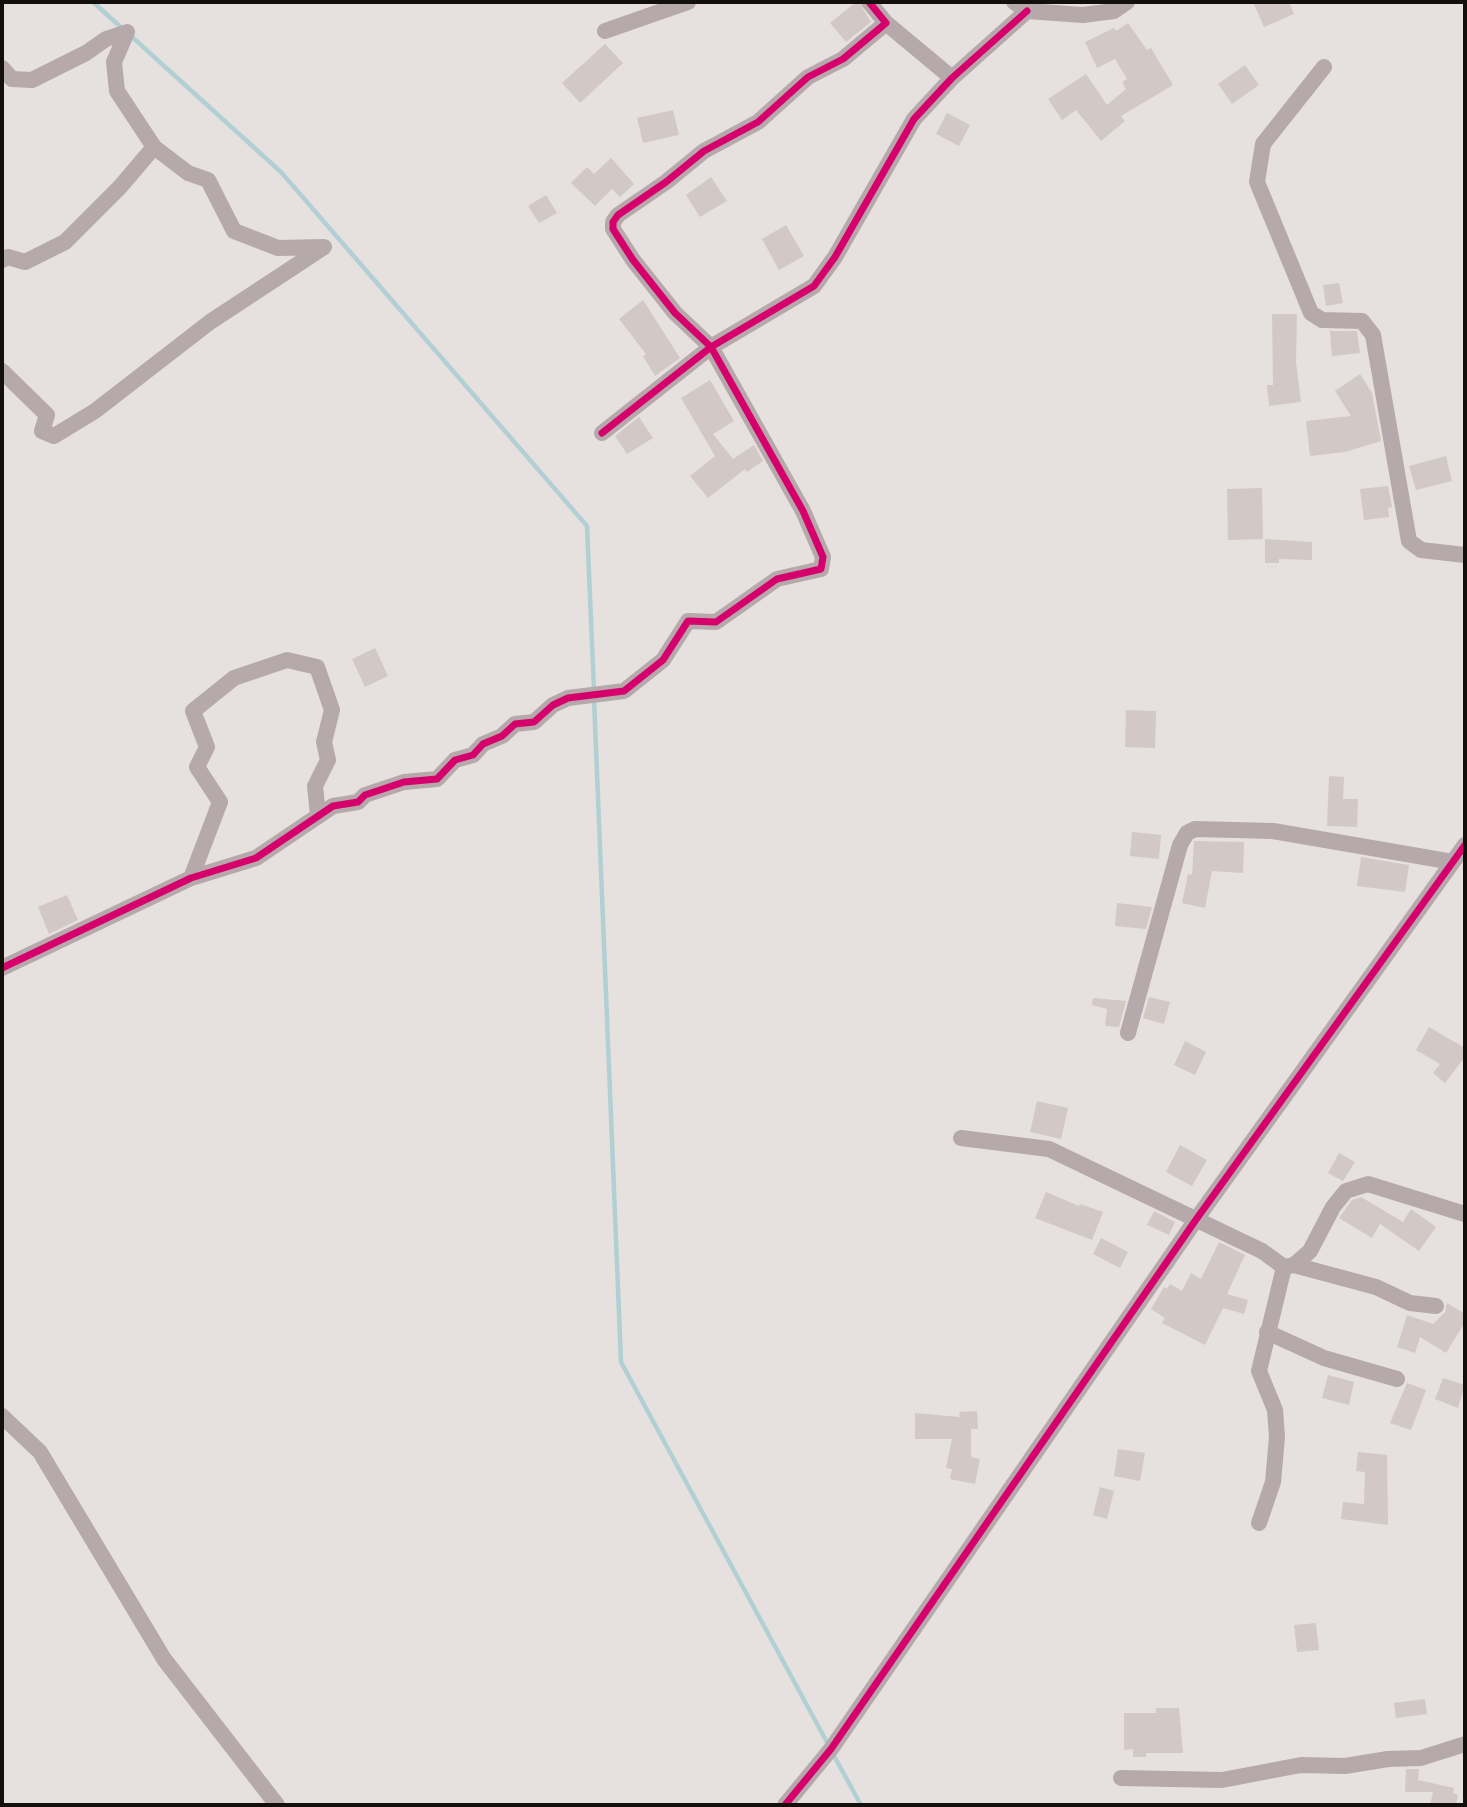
<!DOCTYPE html>
<style>
body{margin:0}
#map{position:relative;width:1467px;height:1807px;overflow:hidden;background:#e6e1de;font-family:Poppins,sans-serif}
canvas{display:block}
.frame{position:absolute;inset:0;border:4px solid #120f0d;pointer-events:none}
</style>
<div id="map">
<canvas width="1467" height="1807"></canvas>
<div class="frame"></div>
</div>
<script>
const context = document.querySelector('canvas').getContext('2d');
context.lineJoin = 'round';
function poly(rows) {
  const path = new Path2D();
  for (const r of rows) {
    path.moveTo(r[0], r[1]);
    for (let i = 2; i < r.length; i += 2) path.lineTo(r[i], r[i + 1]);
  }
  return path;
}
function trace(path, color, width, dash) {
  context.strokeStyle = color;
  context.lineWidth = width;
  context.lineCap = dash ? 'butt' : 'round';
  context.setLineDash(dash || []);
  context.stroke(path);
}
function paint(path, color) {
  context.fillStyle = color;
  context.fill(path, 'evenodd');
}
trace(poly([
 [93,2,124,30],
 [131,36,281,172,587,526,594,690],
 [594,699,621,1362,829,1746],
 [833,1754,861,1805]
]), '#b2d0d4', 4.5);
paint(poly([
 [856,2,859,2,871,22,846,42,830,23],
 [1253,2,1289,2,1294,14,1264,27],
 [1128,23,1147,50,1151,48,1173,85,1121,116,1125,121,1101,141,1076,110,1062,120,1048,99,1086,74,1107,105,1126,89,1122,82,1127,79,1115,59,1097,68,1085,42,1114,28,1116,31],
 [605,44,623,63,580,103,562,83],
 [1245,65,1259,85,1232,104,1218,84],
 [673,110,679,135,643,143,637,118],
 [947,113,970,125,959,146,936,134],
 [611,158,634,184,620,197,612,189,595,206,571,183,587,167,594,174],
 [711,177,727,201,700,217,686,195],
 [546,195,557,213,539,223,528,206],
 [786,225,804,256,779,270,762,239],
 [1339,283,1343,303,1326,306,1323,285],
 [643,300,680,358,655,376,643,356,646,354,619,319],
 [1272,314,1297,314,1296,362,1301,402,1269,406,1267,385,1273,385],
 [1330,331,1357,331,1360,353,1332,356],
 [1360,374,1372,393,1381,441,1345,452,1310,456,1306,421,1351,416,1335,391],
 [710,380,734,421,713,434,733,459,754,445,763,461,747,472,745,469,708,498,690,476,715,456,681,398],
 [639,417,653,438,627,454,615,436],
 [1446,456,1452,481,1416,490,1409,466],
 [1388,486,1392,507,1388,508,1389,517,1364,520,1360,489],
 [1262,488,1263,539,1228,540,1227,489],
 [1265,539,1312,542,1312,560,1279,559,1279,563,1265,563],
 [375,648,388,676,365,687,352,659],
 [1126,710,1156,711,1155,748,1125,747],
 [1329,776,1344,777,1343,799,1358,799,1357,827,1327,826],
 [1132,832,1161,835,1159,859,1130,856],
 [1194,841,1244,842,1243,873,1212,871,1205,908,1182,903,1188,874,1192,875],
 [1361,857,1409,865,1405,892,1357,886],
 [67,895,78,920,49,934,38,907],
 [1117,903,1152,907,1146,929,1115,926],
 [1149,997,1170,1002,1164,1024,1143,1018],
 [1093,998,1126,1001,1119,1027,1105,1026,1107,1009,1092,1005],
 [1429,1027,1465,1048,1465,1057,1445,1083,1433,1073,1440,1064,1416,1050],
 [1185,1041,1206,1052,1195,1075,1174,1065],
 [1037,1101,1068,1108,1061,1139,1030,1132],
 [1180,1145,1207,1160,1192,1186,1166,1172],
 [1339,1153,1355,1162,1343,1181,1328,1173],
 [1046,1192,1079,1206,1080,1204,1103,1212,1092,1240,1035,1218],
 [1361,1197,1403,1222,1411,1209,1436,1227,1419,1251,1380,1224,1372,1238,1339,1218,1352,1200],
 [1154,1211,1175,1222,1169,1235,1147,1225],
 [1101,1238,1128,1252,1120,1268,1093,1254],
 [1219,1242,1245,1255,1227,1294,1248,1300,1244,1314,1223,1308,1205,1345,1162,1323,1165,1318,1151,1309,1164,1287,1167,1289,1170,1284,1182,1291,1191,1273,1201,1279],
 [1447,1303,1465,1314,1465,1322,1446,1353,1420,1337,1415,1353,1397,1347,1407,1315,1433,1324,1445,1312],
 [1328,1375,1354,1382,1349,1405,1322,1398],
 [1443,1378,1465,1385,1458,1408,1435,1399],
 [1407,1383,1426,1390,1411,1430,1390,1423],
 [977,1411,978,1429,971,1429,971,1457,980,1459,975,1484,950,1479,952,1469,946,1468,952,1439,915,1439,915,1413,960,1417,959,1412],
 [1118,1449,1145,1453,1140,1481,1114,1476],
 [1358,1452,1387,1455,1388,1525,1341,1519,1343,1502,1364,1504,1365,1472,1356,1471],
 [1100,1487,1114,1491,1107,1519,1093,1515],
 [1316,1623,1319,1650,1297,1652,1294,1625],
 [1425,1699,1427,1714,1396,1718,1394,1703],
 [1156,1708,1179,1708,1183,1753,1146,1753,1146,1757,1133,1757,1133,1749,1124,1750,1124,1713,1156,1713],
 [1406,1769,1419,1769,1418,1780,1454,1788,1453,1793,1458,1795,1456,1805,1430,1805,1433,1792,1405,1792]
]), '#d2c8c6');
trace(poly([
 [869,2,886,23,843,59,808,77,758,122,704,151,666,182,618,215,613,222,613,229,633,260,675,313,711,347,814,286,835,257,914,119,952,78,1027,11],
 [1014,2,1027,11,1083,15,1114,11,1127,2],
 [886,23,952,78],
 [605,31,688,2],
 [1324,67,1263,144,1257,182,1311,313,1322,320,1362,321,1373,335,1409,541,1421,550,1465,555],
 [2,68,12,79,32,80,86,53,106,39,127,32],
 [2,260,8,257,25,262,65,242,120,187,154,147],
 [2,371,47,415,42,431,54,436,95,411,210,322,324,247,278,248,234,231,208,180,188,173,154,147,117,91,114,62,127,32],
 [191,878,220,802,197,767,207,747,193,711,234,678,287,660,317,667,332,710,324,742,328,760,315,786,318,815],
 [2,968,191,878,256,858,333,806,358,802,365,795,404,782,437,779,455,760,473,755,483,744,502,736,515,724,534,722,553,705,568,698,624,691,663,660,688,621,716,622,777,579,821,569,823,557,803,511,711,347,602,433],
 [1128,1033,1180,845,1187,833,1195,829,1273,831,1453,862],
 [961,1138,1049,1149,1262,1251,1284,1267,1294,1265,1310,1251,1333,1207,1346,1191,1368,1184,1465,1214],
 [1294,1265,1376,1287,1410,1303,1436,1306],
 [1267,1332,1324,1358,1397,1379],
 [2,1416,40,1452,164,1659,277,1805],
 [1259,1523,1273,1482,1277,1437,1275,1410,1259,1371,1284,1267],
 [1121,1778,1222,1780,1301,1765,1345,1766,1388,1759,1421,1758,1465,1744],
 [785,1805,831,1749,1195,1221,1465,845]
]), '#b6a9ab', 16);
trace(poly([
 [869,2,886,23,843,59,808,77,758,122,704,151,666,182,618,215,613,222,613,229,633,260,675,313,711,347,814,286,835,257,914,119,952,78,1027,11],
 [2,968,191,878,256,858,333,806,358,802,365,795,404,782,437,779,455,760,473,755,483,744,502,736,515,724,534,722,553,705,568,698,624,691,663,660,688,621,716,622,777,579,821,569,823,557,803,511,711,347,602,433],
 [785,1805,831,1749,1195,1221,1465,845]
]), '#d6006c', 7);
</script>
